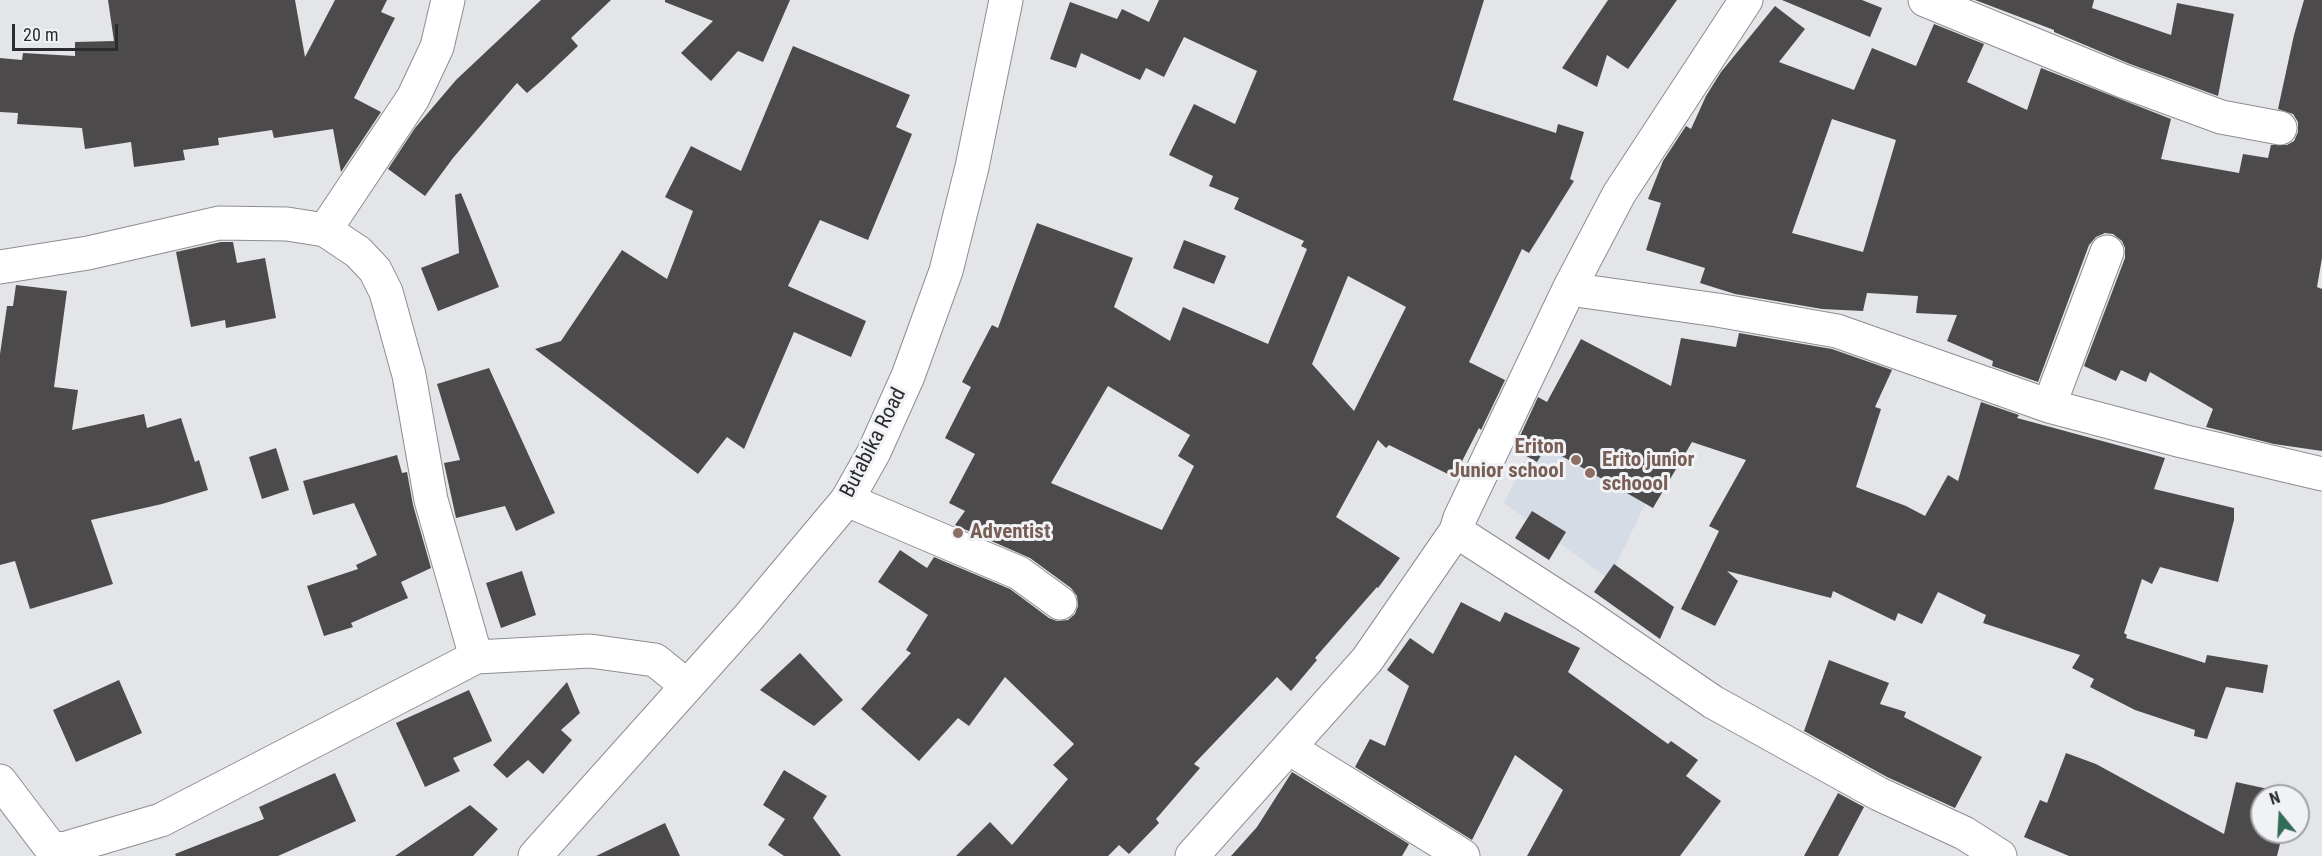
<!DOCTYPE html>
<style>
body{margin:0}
#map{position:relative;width:2322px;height:856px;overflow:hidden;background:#e3e5e8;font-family:"Roboto Condensed",sans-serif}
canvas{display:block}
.north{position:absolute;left:2250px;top:784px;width:60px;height:60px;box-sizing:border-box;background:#f0f2f6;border:2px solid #a1a3a6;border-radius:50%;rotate:342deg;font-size:16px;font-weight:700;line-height:24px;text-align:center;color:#2b2c2d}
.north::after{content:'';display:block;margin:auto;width:21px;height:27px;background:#306c56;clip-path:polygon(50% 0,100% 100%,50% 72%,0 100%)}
.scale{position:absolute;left:12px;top:24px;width:106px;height:27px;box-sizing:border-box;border:3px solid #2b2c2d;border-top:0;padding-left:8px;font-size:18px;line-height:21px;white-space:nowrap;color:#2b2c2d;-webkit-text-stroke:4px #f0f2f6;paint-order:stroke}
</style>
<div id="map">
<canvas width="2322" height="856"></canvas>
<div class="north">N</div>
<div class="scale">20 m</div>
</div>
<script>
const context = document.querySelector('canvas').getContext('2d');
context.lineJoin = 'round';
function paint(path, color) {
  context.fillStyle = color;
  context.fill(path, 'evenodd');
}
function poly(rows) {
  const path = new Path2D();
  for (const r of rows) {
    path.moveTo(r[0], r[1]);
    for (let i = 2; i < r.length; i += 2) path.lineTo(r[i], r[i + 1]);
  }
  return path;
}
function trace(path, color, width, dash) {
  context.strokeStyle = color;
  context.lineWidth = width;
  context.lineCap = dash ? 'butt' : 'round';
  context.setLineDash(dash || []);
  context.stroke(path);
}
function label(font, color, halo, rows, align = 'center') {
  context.font = font + ' "Roboto Condensed",sans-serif';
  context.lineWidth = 6;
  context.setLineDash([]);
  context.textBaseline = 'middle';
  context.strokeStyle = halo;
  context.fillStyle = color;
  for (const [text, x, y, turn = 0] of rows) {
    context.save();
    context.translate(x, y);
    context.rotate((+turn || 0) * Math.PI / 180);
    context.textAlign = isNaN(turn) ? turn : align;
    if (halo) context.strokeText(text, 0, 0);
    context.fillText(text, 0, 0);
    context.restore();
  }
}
paint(poly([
 [1564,380,1675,442,1609,579,1504,503]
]), '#d5dce6');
paint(poly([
 [108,0,295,0,305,57,335,0,387,0,381,12,395,18,354,98,381,112,341,172,333,129,274,138,272,130,218,138,219,145,183,150,185,160,134,167,131,142,85,149,82,128,17,124,18,113,0,112,0,58,22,60,23,53,75,56,75,42,114,41],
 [541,0,611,0,571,38,578,46,542,80,527,93,517,83,453,158,425,196,388,169,415,128,456,80],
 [665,0,790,0,763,62,738,51,711,81,681,53,713,21,665,2],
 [1159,0,1484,0,1453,100,1556,133,1558,124,1584,132,1570,179,1574,181,1529,253,1522,249,1469,362,1505,380,1481,430,1479,428,1454,477,1389,445,1386,448,1378,440,1336,517,1400,558,1378,588,1377,587,1315,658,1317,660,1291,691,1277,677,1194,764,1200,768,1156,819,1159,823,1129,854,1119,845,1108,856,956,856,990,822,1012,845,1068,779,1053,765,1074,744,1005,677,969,726,958,718,919,761,861,709,911,653,906,650,928,615,878,582,900,550,927,568,934,557,1010,589,1049,618,1057,621,1068,620,1075,614,1078,606,1077,596,1071,588,1030,558,955,525,965,511,949,503,975,454,945,438,971,387,962,382,992,325,998,328,1037,223,1133,258,1114,307,1170,341,1183,307,1268,344,1307,249,1301,246,1304,241,1234,209,1239,198,1209,186,1213,176,1169,155,1194,104,1235,124,1257,71,1184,37,1164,77,1146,68,1140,80,1081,53,1076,68,1050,59,1070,2,1117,19,1122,9,1149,22],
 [1348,276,1406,307,1354,411,1312,364],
 [1108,386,1190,435,1178,456,1194,466,1162,530,1051,483],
 [1608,0,1677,0,1628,69,1607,55,1597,87,1562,68],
 [1782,0,1862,0,1882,8,1870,37],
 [1975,0,2094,0,2092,8,2171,35,2177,3,2234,14,2218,96,2130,64,2054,32,2054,30],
 [2304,0,2322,0,2322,258,2317,287,2322,289,2322,451,2274,444,2206,427,2213,409,2150,372,2146,382,2121,370,2116,381,2084,366,2125,258,2125,248,2122,241,2113,234,2105,233,2096,237,2089,245,2038,382,1992,366,1993,361,1947,341,1957,315,1916,313,1918,296,1867,293,1863,311,1822,309,1735,294,1700,283,1705,268,1646,250,1661,203,1648,199,1663,161,1686,126,1691,129,1706,96,1721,72,1775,6,1805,29,1779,62,1854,90,1872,48,1916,66,1934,24,1984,44,1967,82,2027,110,2041,68,2171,119,2161,159,2239,173,2243,154,2268,158,2271,145,2287,145,2294,141,2298,132,2298,122,2293,114,2278,109,2294,35],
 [1832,119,1896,140,1863,252,1792,233],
 [793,46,910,95,896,127,912,134,868,240,820,220,788,286,866,321,851,357,794,332,744,449,727,437,698,474,535,349,561,341,622,250,667,279,693,211,665,197,691,146,741,171],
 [461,193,499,287,438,311,421,268,459,253,455,195],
 [1184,240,1226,256,1214,284,1173,268],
 [221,242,233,242,237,263,265,258,276,318,226,328,225,320,191,327,176,252],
 [16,285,67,291,54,387,78,390,72,430,144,414,147,428,181,418,195,462,199,460,208,490,162,504,91,520,113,584,30,609,15,561,0,565,0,354,7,306,13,306],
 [1739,333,1832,349,1892,370,1875,407,1881,409,1856,487,1906,506,1925,516,1948,475,1958,481,1981,402,2019,415,2017,418,2165,458,2154,489,2234,508,2234,520,2218,582,2160,567,2152,584,2142,579,2124,633,2127,635,2126,638,2205,663,2207,655,2268,665,2263,693,2226,687,2207,739,2194,736,2195,730,2135,710,2090,687,2094,679,2072,668,2080,655,1983,623,1986,615,1938,592,1922,624,1898,613,1895,621,1833,591,1831,598,1727,571,1738,581,1715,626,1681,609,1719,531,1709,526,1746,460,1692,442,1653,508,1546,447,1537,462,1514,449,1538,397,1547,402,1581,339,1671,386,1681,338,1736,347],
 [489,368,555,513,516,531,505,506,456,518,444,463,460,460,437,384],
 [276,448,289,490,262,499,249,457],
 [397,455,402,473,407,472,413,505,431,568,401,582,408,598,351,623,353,627,324,636,307,586,358,569,356,565,377,555,354,503,313,515,303,481],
 [1532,511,1566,532,1549,560,1515,538],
 [1614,564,1674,607,1660,639,1594,592],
 [522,571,536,615,501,628,486,583],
 [1461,602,1500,622,1505,612,1580,648,1568,672,1668,744,1671,741,1698,760,1686,776,1721,801,1680,856,1527,856,1563,790,1515,755,1472,840,1355,767,1370,739,1385,746,1409,686,1387,670,1410,638,1433,654],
 [800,653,843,700,814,726,760,690],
 [1829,660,1889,683,1880,704,1906,712,1904,717,1982,757,1955,808,1887,777,1804,731],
 [119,680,142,733,76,762,53,710],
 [567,682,580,713,561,730,572,740,543,774,528,760,507,778,493,765],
 [469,690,492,741,453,758,460,771,425,787,396,723],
 [2066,753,2096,764,2224,834,2236,782,2291,794,2291,796,2262,796,2262,832,2283,832,2277,856,2069,856,2024,837,2040,800,2047,803],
 [784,770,827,796,813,818,841,856,784,856,768,845,785,819,763,805],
 [1292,772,1409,844,1402,856,1231,856,1257,827],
 [335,773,356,821,278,856,176,856,175,854,264,819,259,807],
 [1838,793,1864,807,1838,856,1804,856],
 [470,805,498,829,473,856,395,856],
 [665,823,680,856,596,856]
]), '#4d4a4c');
const minor = poly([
 [448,0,437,47,413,98,325,230,358,252,375,270,386,292,409,375,431,500,476,657],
 [1925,0,2123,81,2221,117,2280,128],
 [0,267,88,253,219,223,287,224,325,230],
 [1569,289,1717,310,1837,331,2049,406,2182,441,2322,474],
 [2049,406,2107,252],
 [847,500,1019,573,1060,603],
 [1456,531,1586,615,1713,702,1879,794,1964,833,2000,856],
 [1289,748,1463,856],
 [0,781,50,847,63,849,161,820,476,657,590,651,655,660,686,685],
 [1192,856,1367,660,1456,531,1460,518,1569,289,1619,194,1746,0]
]);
const major = poly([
 [535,856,748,618,847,500,874,452,908,376,946,271,972,167,1006,0]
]);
trace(minor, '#8c8e91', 35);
trace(major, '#8c8e91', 35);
trace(minor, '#fff', 33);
trace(major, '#fff', 33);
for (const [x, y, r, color] of [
 [1576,460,6,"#8d6e63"],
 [1590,473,6,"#8d6e63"],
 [958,533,6,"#8d6e63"]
]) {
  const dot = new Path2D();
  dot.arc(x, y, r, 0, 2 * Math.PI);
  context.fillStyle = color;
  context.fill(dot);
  trace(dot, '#f0f2f6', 2);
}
label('21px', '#2b2c2d', '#f0f2f6', [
 ["Butabika Road",874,443,-63]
]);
label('bold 21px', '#785e54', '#f0f2f6', [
 ["Eriton",1564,448,"right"],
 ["Junior school",1564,472,"right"],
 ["Erito junior",1602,461],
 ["schoool",1602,485],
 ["Adventist",970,533]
], 'left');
</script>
